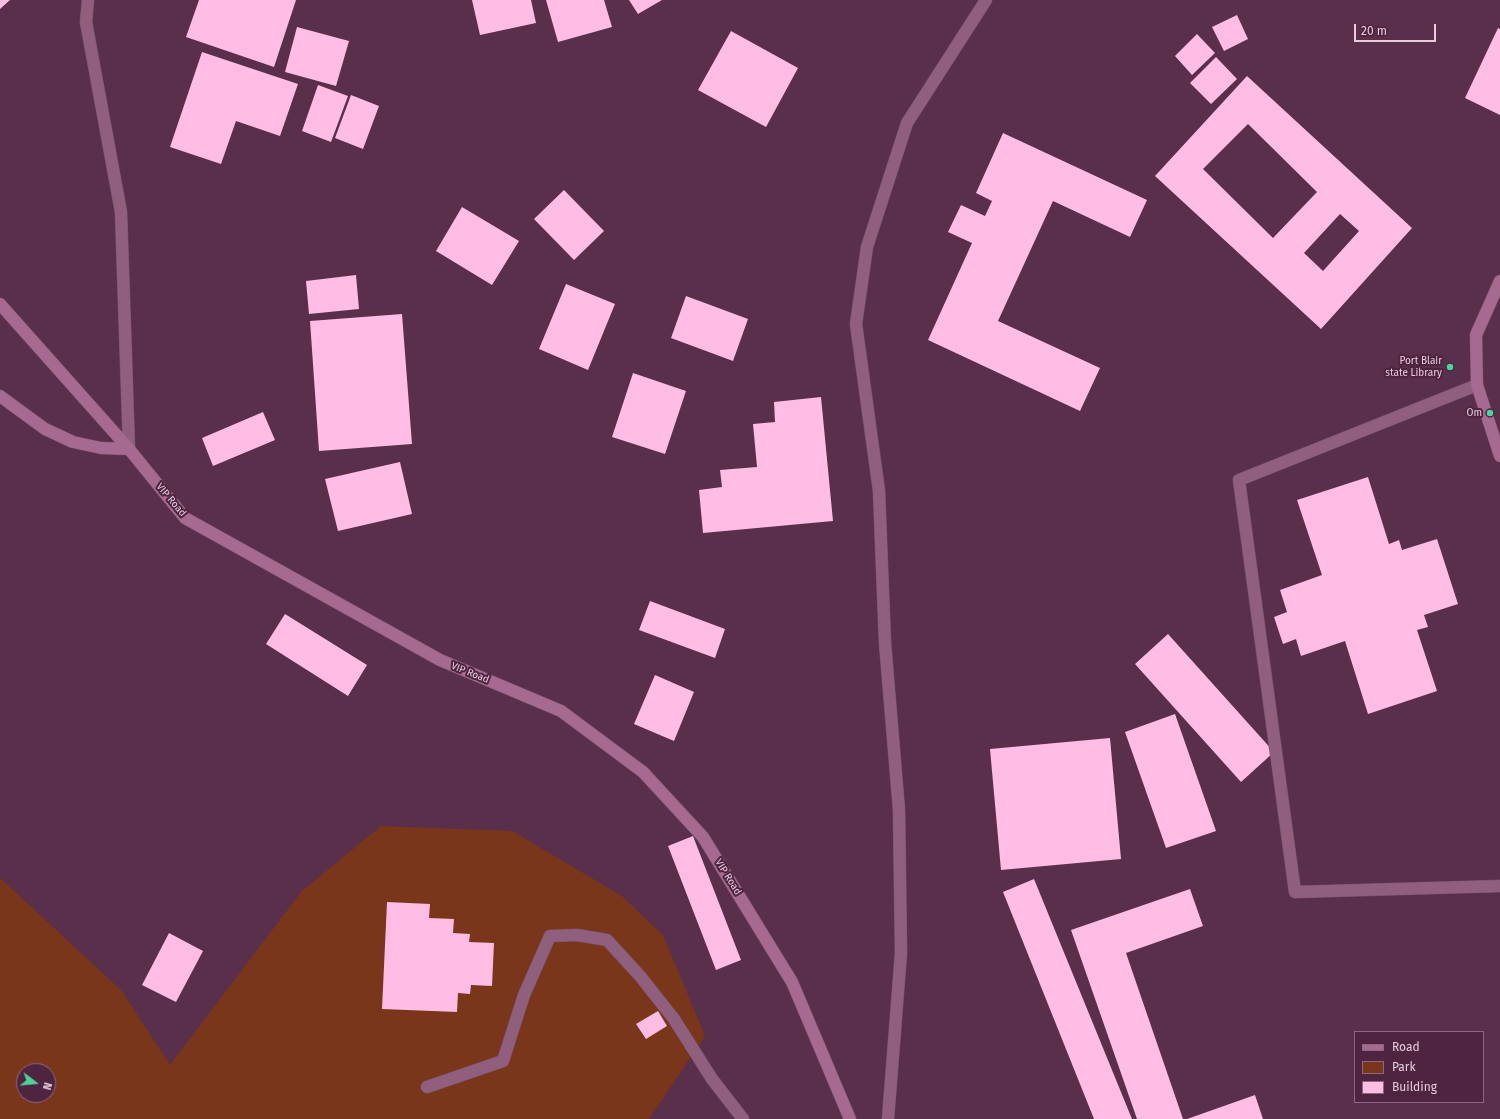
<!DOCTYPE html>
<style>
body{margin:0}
#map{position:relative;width:1500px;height:1119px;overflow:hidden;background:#5a2f4b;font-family:"Fira Sans",sans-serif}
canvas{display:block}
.legend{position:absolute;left:1354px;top:1031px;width:130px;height:72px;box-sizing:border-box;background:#4e2440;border:1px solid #8c677f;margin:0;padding:5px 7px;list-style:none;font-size:12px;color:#e8ccdd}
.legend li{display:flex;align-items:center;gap:8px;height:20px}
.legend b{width:20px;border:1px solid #8c677f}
.north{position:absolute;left:16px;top:1063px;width:40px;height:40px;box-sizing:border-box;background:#4e2440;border:1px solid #8c677f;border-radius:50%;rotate:106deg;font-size:11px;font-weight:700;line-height:16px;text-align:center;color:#e8ccdd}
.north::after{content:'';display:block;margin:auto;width:14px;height:18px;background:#4dd39a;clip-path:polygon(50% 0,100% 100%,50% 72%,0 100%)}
.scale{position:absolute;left:1354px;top:24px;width:82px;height:18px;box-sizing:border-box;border:2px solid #e8ccdd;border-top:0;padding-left:5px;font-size:12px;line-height:14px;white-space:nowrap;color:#e8ccdd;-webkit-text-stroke:3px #4e2440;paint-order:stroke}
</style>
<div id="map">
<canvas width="1500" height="1119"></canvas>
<ul class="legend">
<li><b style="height:5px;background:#a66990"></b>Road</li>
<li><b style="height:11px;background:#7a361a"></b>Park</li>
<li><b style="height:11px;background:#ffbce5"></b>Building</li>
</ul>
<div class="north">N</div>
<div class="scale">20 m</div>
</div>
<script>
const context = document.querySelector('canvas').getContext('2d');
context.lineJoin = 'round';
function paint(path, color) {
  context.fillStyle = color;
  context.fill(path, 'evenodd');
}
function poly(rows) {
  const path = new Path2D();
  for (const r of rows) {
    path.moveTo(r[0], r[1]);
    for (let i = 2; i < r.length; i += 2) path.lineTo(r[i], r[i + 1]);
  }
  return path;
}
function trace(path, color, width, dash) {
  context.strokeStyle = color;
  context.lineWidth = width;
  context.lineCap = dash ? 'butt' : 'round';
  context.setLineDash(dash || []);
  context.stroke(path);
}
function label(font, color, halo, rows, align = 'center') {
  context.font = font + ' "Fira Sans",sans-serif';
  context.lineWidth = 4;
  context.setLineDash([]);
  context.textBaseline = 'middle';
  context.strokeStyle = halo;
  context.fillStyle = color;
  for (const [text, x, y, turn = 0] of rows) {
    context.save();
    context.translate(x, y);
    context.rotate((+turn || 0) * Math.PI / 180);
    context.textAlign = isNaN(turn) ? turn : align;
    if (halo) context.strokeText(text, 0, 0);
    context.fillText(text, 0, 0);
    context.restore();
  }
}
paint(poly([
 [381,826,512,831,622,896,663,935,705,1036,649,1119,0,1119,0,878,121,990,170,1065,301,892],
 [24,1071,48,1071,48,1095,24,1095]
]), '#7a361a');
paint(poly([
 [0,0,10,0,0,9],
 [199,0,296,0,274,67,186,37],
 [472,0,531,0,536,23,480,35],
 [546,0,604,0,612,27,558,42],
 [629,0,662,0,638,14],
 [1237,15,1248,39,1224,51,1212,27],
 [297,27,349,41,336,86,285,72],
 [1498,28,1500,29,1500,115,1465,98],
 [731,31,798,68,766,127,698,90],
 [1197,34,1215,53,1192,75,1175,56],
 [202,52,298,84,280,136,236,121,221,164,170,147],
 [1216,57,1237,79,1211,104,1190,83],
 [1247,76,1412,228,1321,329,1155,176],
 [1248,124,1317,192,1273,238,1203,169],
 [1340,214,1359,231,1323,271,1304,253],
 [318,85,348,96,331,142,302,131],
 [351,95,379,106,363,149,335,138],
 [1003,133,1147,200,1130,237,1053,201,998,321,1100,368,1080,411,928,340,972,243,948,232,961,205,985,216,992,201,976,193],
 [564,190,604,231,574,260,534,219],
 [462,207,519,241,492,285,436,251],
 [356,275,359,309,309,314,306,281],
 [566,284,615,304,588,370,539,349],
 [686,296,748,319,733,361,671,338],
 [402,314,412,444,319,451,310,321],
 [633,373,686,391,665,454,612,437],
 [821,397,833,521,703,533,699,490,722,487,720,470,757,467,753,424,775,422,774,402],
 [263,412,275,440,213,466,202,438],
 [400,462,412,514,338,531,325,479],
 [1368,477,1389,544,1399,540,1402,550,1437,539,1458,604,1424,615,1428,627,1417,630,1437,691,1368,714,1345,641,1301,656,1296,639,1283,644,1274,617,1287,612,1280,590,1322,575,1297,500],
 [650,601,725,629,715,658,639,630],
 [285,614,367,665,348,696,266,644],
 [1168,634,1274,752,1241,782,1135,664],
 [655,675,694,692,674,741,634,724],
 [1175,714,1216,831,1166,848,1125,732],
 [1110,738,1121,859,1001,870,990,749],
 [693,836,741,960,716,970,668,846],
 [1034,879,1132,1119,1094,1119,1003,892],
 [1190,889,1203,926,1126,953,1183,1119,1137,1119,1071,930],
 [387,902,430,904,429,918,454,919,453,933,470,934,469,942,494,943,492,986,471,985,470,994,458,993,457,1012,382,1009],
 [169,933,203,951,176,1002,142,985],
 [658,1011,667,1026,646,1039,636,1024],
 [1255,1095,1263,1119,1187,1119]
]), '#ffbce5');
const minor = poly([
 [88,0,86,22,121,212,129,449],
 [1477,385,1239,480,1295,892,1500,886],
 [427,1087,503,1061,524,995,550,936,577,935,607,940,640,976,674,1019,712,1079,743,1119],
 [888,1119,901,953,899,810,885,643,879,491,856,324,867,247,907,123,986,0]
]);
const major = poly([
 [1500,281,1476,335,1477,385,1500,456],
 [0,304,129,449,185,518,440,660,561,711,643,772,703,837,792,982,850,1119],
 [0,396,45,429,73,442,101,448,129,449]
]);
trace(minor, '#745068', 13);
trace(major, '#745068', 13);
trace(minor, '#8f5f7d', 12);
trace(major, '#a66990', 12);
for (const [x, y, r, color] of [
 [1450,367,4,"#4dd39a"],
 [1490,413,4,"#4dd39a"]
]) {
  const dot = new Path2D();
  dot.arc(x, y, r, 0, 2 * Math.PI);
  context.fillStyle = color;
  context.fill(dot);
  trace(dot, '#4e2440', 1.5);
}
label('10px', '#e8ccdd', '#4e2440', [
 ["Port Blair",1442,361],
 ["state Library",1442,373],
 ["Om",1482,413]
], 'right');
label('10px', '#e8ccdd', '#4e2440', [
 ["VIP Road",171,500,50],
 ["VIP Road",470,673,22],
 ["VIP Road",728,877,58]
]);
</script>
